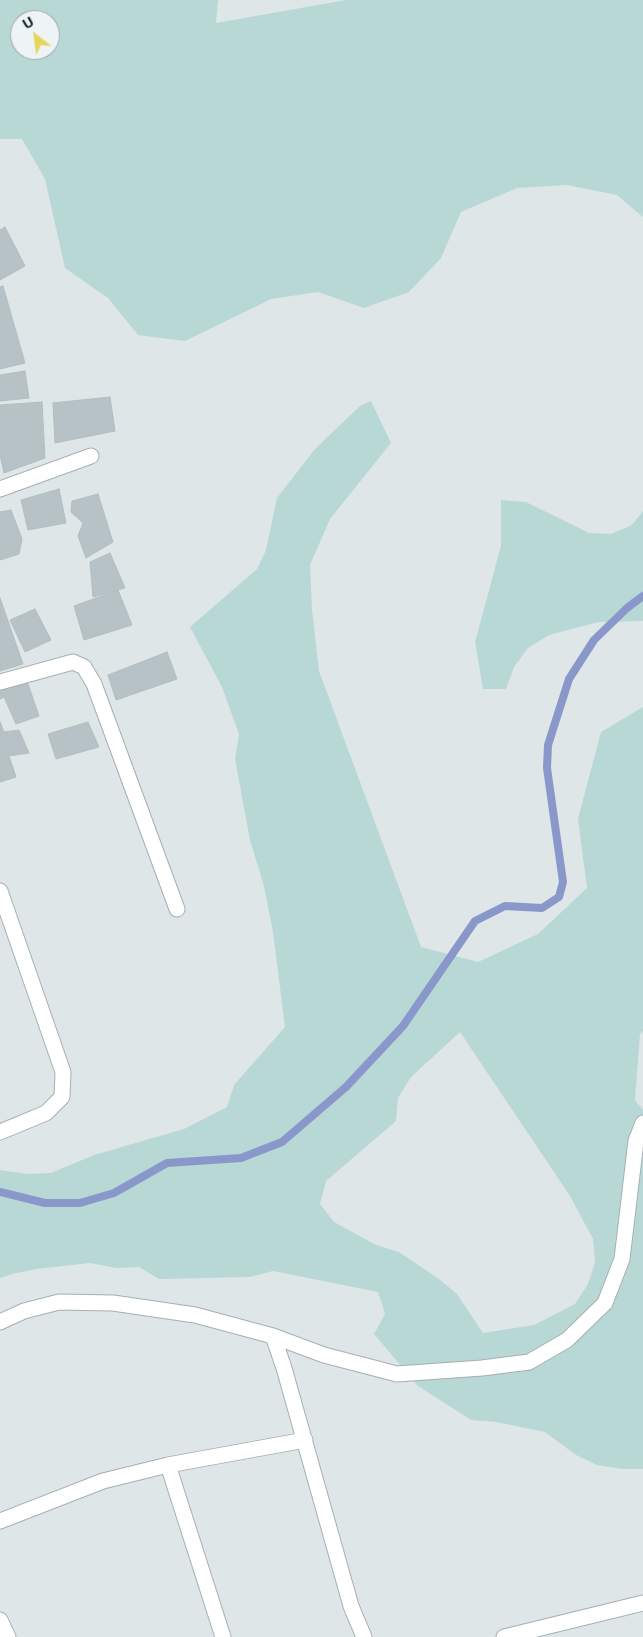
<!DOCTYPE html>
<style>
body{margin:0}
#map{position:relative;width:643px;height:1637px;overflow:hidden;background:#dee6e8;font-family:Commissioner,sans-serif}
canvas{display:block}
.north{position:absolute;left:10px;top:10px;width:50px;height:50px;box-sizing:border-box;background:#eef4f5;border:1px solid #9ca5a9;border-radius:50%;rotate:330deg;font-size:14px;font-weight:700;line-height:20px;text-align:center;color:#212f37}
.north::after{content:'';display:block;margin:auto;width:18px;height:22px;background:#e7d65d;clip-path:polygon(50% 0,100% 100%,50% 72%,0 100%)}
</style>
<div id="map">
<canvas width="643" height="1637"></canvas>
<div class="north">U</div>
</div>
<script>
const context = document.querySelector('canvas').getContext('2d');
context.lineJoin = 'round';
function paint(path, color) {
  context.fillStyle = color;
  context.fill(path, 'evenodd');
}
function poly(rows) {
  const path = new Path2D();
  for (const r of rows) {
    path.moveTo(r[0], r[1]);
    for (let i = 2; i < r.length; i += 2) path.lineTo(r[i], r[i + 1]);
  }
  return path;
}
function trace(path, color, width, dash) {
  context.strokeStyle = color;
  context.lineWidth = width;
  context.lineCap = dash ? 'butt' : 'round';
  context.setLineDash(dash || []);
  context.stroke(path);
}
paint(poly([
 [0,0,218,0,216,23,346,0,643,0,643,217,617,195,567,185,517,188,461,212,441,258,409,292,364,308,318,292,271,299,185,341,138,335,108,298,65,268,45,179,22,139,0,139],
 [20,20,50,20,50,50,20,50],
 [371,401,391,443,330,519,310,565,312,609,319,671,421,947,478,962,538,934,587,888,578,819,601,732,643,707,643,1031,640,1034,635,1100,643,1110,643,1469,623,1469,597,1465,576,1455,545,1432,496,1422,471,1420,418,1386,374,1334,385,1314,378,1292,273,1271,250,1277,159,1279,139,1267,116,1268,90,1263,36,1269,12,1274,0,1278,0,1170,28,1174,51,1173,94,1155,184,1129,227,1107,234,1085,285,1027,273,932,264,886,250,840,235,759,239,734,222,687,190,627,257,569,266,550,277,498,315,449,360,406],
 [460,1032,570,1196,593,1239,595,1262,588,1284,575,1304,534,1325,483,1333,457,1294,439,1279,399,1252,376,1245,334,1222,320,1204,326,1181,396,1121,398,1098,411,1077],
 [501,500,526,502,589,533,611,534,632,525,643,511,643,621,598,622,549,635,528,648,514,667,506,689,483,689,475,642,501,546]
]), '#b8d8d5');
trace(poly([
 [0,1192,45,1203,80,1203,114,1193,167,1163,241,1158,282,1142,346,1087,403,1026,475,921,505,906,542,908,559,897,563,882,547,768,548,745,569,679,594,640,627,608,643,596]
]), '#8997ca', 8);
const building = poly([
 [5,227,25,266,0,280,0,230,5,227],
 [3,286,25,363,0,369,0,287,3,286],
 [25,371,29,398,0,401,0,375,25,371],
 [110,397,115,431,55,443,53,403,110,397],
 [42,402,45,458,4,473,0,455,0,405,42,402],
 [59,489,66,523,28,530,21,500,59,489],
 [98,494,113,542,86,558,78,536,83,523,71,512,72,501,98,494],
 [11,510,22,539,19,554,0,560,0,512,11,510],
 [110,553,125,588,93,597,90,562,110,553],
 [118,590,132,625,84,640,74,606,118,590],
 [0,598,23,664,0,671,0,598],
 [35,609,51,640,25,652,10,620,35,609],
 [167,652,177,679,116,700,108,675,167,652],
 [27,681,39,716,16,724,4,697,0,699,0,688,27,681],
 [0,722,4,732,19,730,29,753,9,756,16,777,0,782,0,722],
 [88,722,99,747,56,759,48,734,88,722]
]);
paint(building, '#b7c2c6');
trace(building, '#b1bec1', 1);
const minor = poly([
 [0,489,91,456],
 [0,682,73,662,84,667,94,684,177,909],
 [0,891,63,1072,62,1097,46,1113,0,1132],
 [0,1322,24,1311,59,1302,113,1303,195,1315,273,1336,324,1355,397,1374,482,1368,529,1362,567,1340,605,1303,622,1259,636,1141,643,1123],
 [273,1336,284,1368,351,1606,364,1637],
 [168,1465,223,1637],
 [0,1521,103,1481,168,1465,305,1440],
 [0,1620,8,1637],
 [504,1637,643,1603]
]);
trace(minor, '#a5afb3', 17);
trace(minor, '#fff', 15);
</script>
